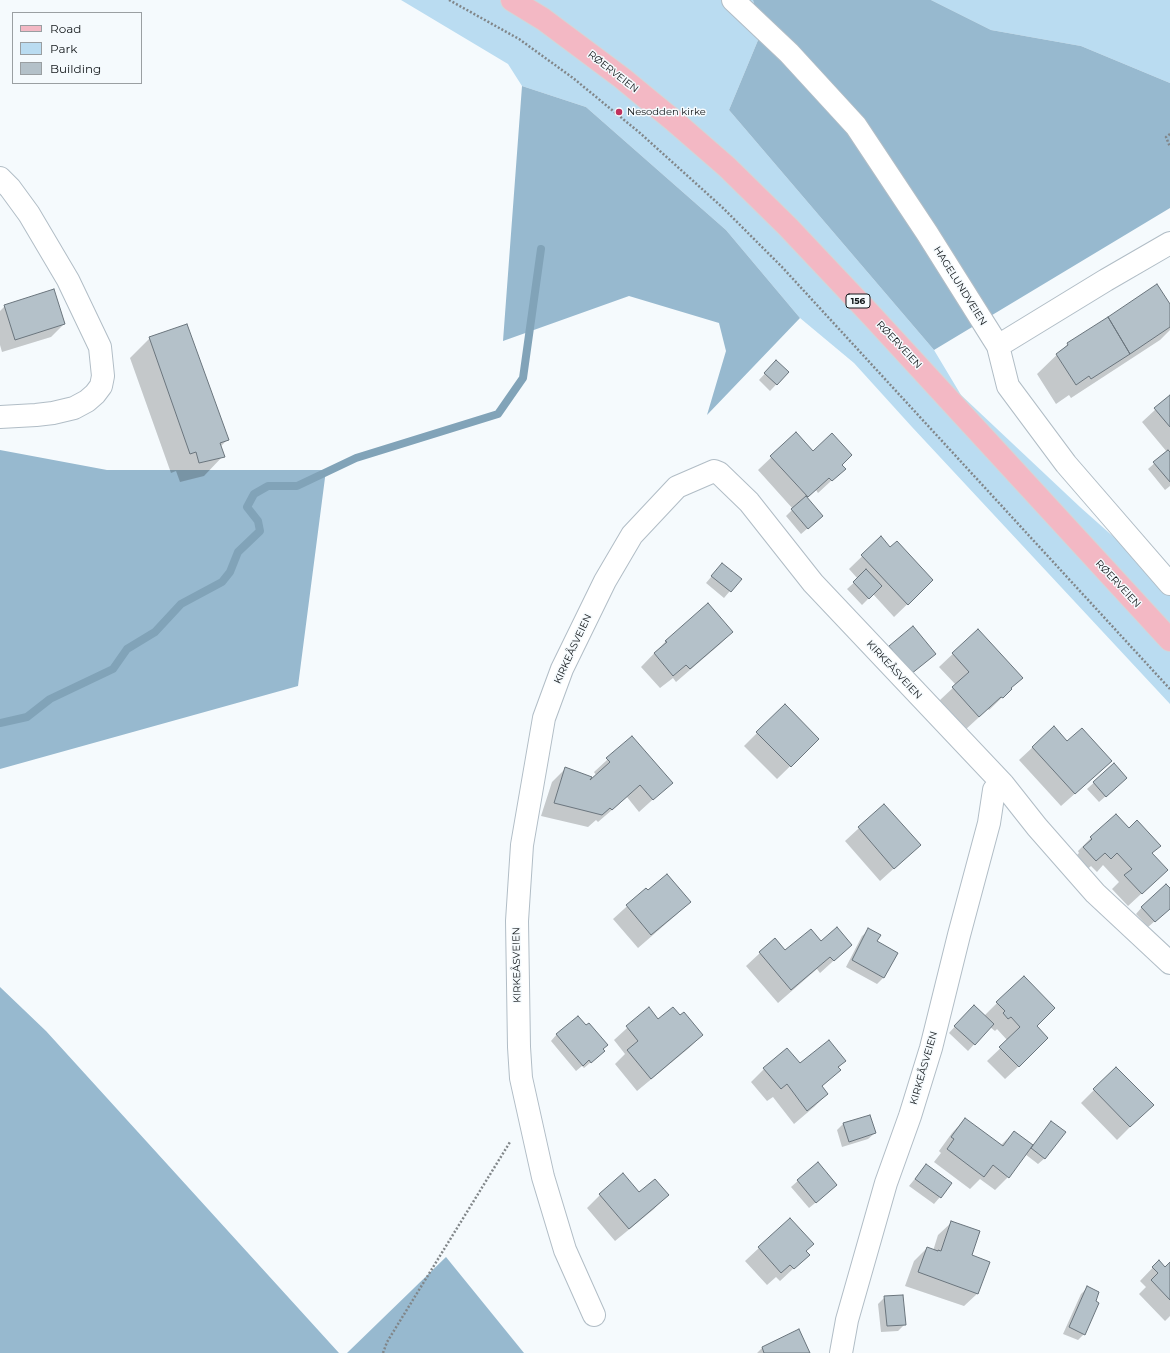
<!DOCTYPE html>
<meta charset="utf-8">
<style>
body{margin:0}
#map{position:relative;width:1170px;height:1353px;overflow:hidden;background:#f5fafd;font-family:Montserrat,sans-serif}
canvas{display:block}
.legend{position:absolute;left:12px;top:12px;width:130px;height:72px;box-sizing:border-box;background:#f5fafd;border:1px solid #9a9fa2;margin:0;padding:5px 7px;list-style:none;font-size:12px;color:#12171a}
.legend li{display:flex;align-items:center;gap:8px;height:20px}
.legend b{width:20px;border:1px solid #9a9fa2}
</style>
<div id="map">
<canvas width="1170" height="1353"></canvas>
<ul class="legend">
<li><b style="height:5px;background:#f3b8c4"></b>Road</li>
<li><b style="height:11px;background:#badcf1"></b>Park</li>
<li><b style="height:11px;background:#b4c1c9"></b>Building</li>
</ul>
</div>
<script>
const context = document.querySelector('canvas').getContext('2d');
context.lineJoin = 'round';
function paint(path, color) {
  context.fillStyle = color;
  context.fill(path, 'evenodd');
}
function poly(rows) {
  const path = new Path2D();
  for (const r of rows) {
    path.moveTo(r[0], r[1]);
    for (let i = 2; i < r.length; i += 2) path.lineTo(r[i], r[i + 1]);
  }
  return path;
}
function trace(path, color, width, dash) {
  context.strokeStyle = color;
  context.lineWidth = width;
  context.lineCap = dash ? 'butt' : 'round';
  context.setLineDash(dash || []);
  context.stroke(path);
}
function label(font, color, halo, rows, align = 'center') {
  context.font = font + ' Montserrat,sans-serif';
  context.lineWidth = 3;
  context.setLineDash([]);
  context.textBaseline = 'middle';
  context.strokeStyle = halo;
  context.fillStyle = color;
  for (const [text, x, y, turn = 0] of rows) {
    context.save();
    context.translate(x, y);
    context.rotate((+turn || 0) * Math.PI / 180);
    context.textAlign = isNaN(turn) ? turn : align;
    if (halo) context.strokeText(text, 0, 0);
    context.fillText(text, 0, 0);
    context.restore();
  }
}
paint(poly([
 [401,0,753,0,761,33,729,110,934,350,961,395,1080,507,1170,587,1170,704,912,427,854,363,800,318,726,230,586,107,522,86,508,64],
 [931,0,1170,0,1170,83,1081,46,991,30]
]), '#badcf1');
paint(poly([
 [753,0,931,0,991,30,1081,46,1170,83,1170,208,934,350,729,110,761,33],
 [522,86,586,107,726,230,800,318,707,415,726,351,719,323,629,296,503,341],
 [0,450,107,470,326,470,298,686,0,769],
 [0,987,46,1031,339,1353,0,1353],
 [446,1257,524,1353,347,1353]
]), '#97b9cf');
paint(poly([
 [5,306,64,324,51,337,2,352,0,345,0,311],
 [1170,306,1170,330,1160,340,1071,398,1069,395,1056,404,1037,374,1068,344],
 [150,338,227,440,220,447,223,456,204,476,180,482,176,471,171,473,130,358],
 [770,368,788,372,770,391,759,380],
 [1170,396,1170,486,1165,490,1148,469,1167,452,1142,422],
 [796,434,813,452,844,469,818,493,816,490,806,499,815,522,801,534,786,516,793,509,758,470],
 [881,538,919,593,894,617,873,594,862,605,847,589,858,579,849,569],
 [716,571,740,579,724,598,706,583],
 [978,630,1011,689,989,710,988,709,965,730,939,701,956,685,939,667],
 [732,632,719,645,676,682,673,678,660,688,641,667,666,641],
 [785,705,818,739,777,779,744,746],
 [632,737,671,783,639,812,627,797,598,822,596,820,588,827,541,816,552,782,566,768,586,783,596,775,594,772],
 [1033,747,1097,774,1061,806,1019,760],
 [1114,764,1120,784,1099,802,1087,789],
 [884,805,920,845,880,881,845,841],
 [1129,830,1159,846,1151,854,1153,883,1128,906,1112,889,1119,882,1103,865,1097,872,1091,866,1082,874,1071,861,1079,853,1078,851,1091,838],
 [646,889,648,892,689,902,676,915,638,948,613,919],
 [1170,889,1170,908,1148,927,1136,914,1142,907],
 [869,930,876,942,884,977,877,984,846,967,862,936],
 [775,939,785,951,821,942,851,945,820,973,817,969,778,1003,746,966],
 [997,1003,1035,1026,1034,1052,1005,1079,987,1061,1008,1041,997,1029,995,1031,990,1027,968,1051,949,1033,967,1013,984,1016],
 [649,1008,658,1020,680,1017,702,1035,689,1048,637,1091,615,1064,625,1054,614,1040],
 [557,1034,602,1049,597,1057,584,1068,582,1066,576,1071,551,1041],
 [845,1061,838,1068,839,1070,821,1087,827,1094,814,1107,794,1124,773,1097,767,1101,751,1082,764,1069],
 [1116,1068,1152,1105,1117,1140,1081,1103],
 [965,1119,1000,1146,1014,1132,1032,1146,1051,1122,1045,1158,1038,1164,1025,1154,1008,1177,995,1190,980,1179,970,1189,934,1162,941,1153,939,1151,952,1133],
 [843,1124,875,1133,868,1139,842,1147,837,1130],
 [818,1163,830,1191,809,1208,791,1187],
 [926,1165,940,1197,934,1204,909,1186],
 [639,1193,667,1195,654,1209,615,1241,587,1208,600,1195],
 [790,1219,805,1251,808,1255,780,1281,776,1277,767,1285,745,1261],
 [952,1222,970,1256,978,1293,964,1306,905,1286,914,1261,927,1248,933,1251,938,1235],
 [1159,1261,1165,1268,1170,1264,1170,1316,1165,1321,1139,1294,1146,1287,1140,1281],
 [1087,1288,1084,1334,1078,1340,1063,1334,1081,1294],
 [885,1297,905,1324,898,1331,881,1332,878,1304],
 [799,1331,809,1353,757,1353,762,1348]
]), '#0003');
trace(poly([
 [0,723,27,717,50,699,113,669,127,649,155,632,181,604,222,582,230,572,238,552,260,531,258,521,247,507,254,494,268,486,297,486,356,458,498,414,523,378,541,249]
]), '#81a3b8', 8);
const building = poly([
 [1157,284,1170,304,1170,327,1130,354,1108,317,1157,284],
 [54,289,65,324,15,340,4,305,54,289],
 [1108,317,1130,354,1091,379,1089,376,1076,385,1056,354,1068,345,1067,343,1108,317],
 [187,324,229,440,220,443,225,457,199,463,196,452,190,454,149,337,187,324],
 [776,360,789,372,777,385,764,373,776,360],
 [1170,395,1170,427,1154,408,1170,395],
 [796,432,813,451,832,433,852,455,842,465,846,469,832,481,829,478,808,497,770,456,796,432],
 [1168,450,1170,452,1170,482,1153,462,1168,450],
 [806,496,823,516,808,529,791,509,806,496],
 [881,536,890,547,897,541,933,580,908,605,861,555,881,536],
 [722,563,742,579,731,592,711,576,722,563],
 [866,569,882,586,869,599,853,582,866,569],
 [708,603,733,632,690,669,686,665,673,676,654,653,667,642,665,641,708,603],
 [913,626,936,654,911,674,889,646,913,626],
 [978,629,1023,678,1011,688,1012,689,1003,698,1001,697,979,717,952,687,969,672,952,653,978,629],
 [785,704,819,739,791,767,756,732,785,704],
 [1054,726,1067,741,1082,728,1112,761,1075,794,1032,747,1054,726],
 [632,736,673,783,653,800,640,785,612,810,610,808,602,815,554,803,565,767,592,777,590,780,610,762,606,758,632,736],
 [1114,763,1127,778,1106,797,1093,782,1114,763],
 [884,804,921,845,894,869,858,827,884,804],
 [1116,814,1129,828,1137,820,1161,846,1152,853,1168,870,1142,894,1124,875,1132,869,1117,853,1111,859,1105,853,1096,861,1083,847,1092,839,1090,837,1116,814],
 [667,874,691,902,651,935,626,905,646,888,648,890,667,874],
 [1166,884,1170,888,1170,909,1155,922,1141,907,1166,884],
 [837,927,852,945,834,961,830,957,791,990,759,952,775,938,785,950,811,929,821,941,837,927],
 [868,928,881,935,877,941,898,953,884,978,852,960,868,928],
 [1024,976,1055,1008,1037,1026,1048,1038,1019,1067,999,1047,1020,1027,1011,1017,1008,1019,1003,1013,1005,1011,996,1002,1024,976],
 [974,1005,994,1024,975,1045,954,1026,974,1005],
 [649,1007,658,1019,673,1007,680,1015,684,1012,703,1035,651,1079,627,1050,638,1041,626,1026,649,1007],
 [578,1016,586,1025,589,1023,608,1045,603,1049,605,1051,591,1063,589,1060,583,1066,556,1034,578,1016],
 [829,1040,846,1061,838,1067,841,1070,822,1086,828,1094,807,1111,787,1084,781,1089,763,1068,787,1048,800,1063,829,1040],
 [1116,1067,1154,1105,1130,1127,1093,1089,1116,1067],
 [870,1115,876,1133,849,1142,843,1123,870,1115],
 [965,1118,1003,1146,1014,1131,1033,1145,1009,1178,993,1165,984,1177,947,1149,954,1139,951,1137,965,1118],
 [1051,1121,1066,1132,1045,1159,1031,1148,1051,1121],
 [818,1162,837,1185,816,1203,797,1180,818,1162],
 [926,1164,952,1183,941,1198,915,1179,926,1164],
 [623,1173,639,1192,655,1179,669,1195,629,1229,599,1194,623,1173],
 [790,1218,814,1244,806,1251,810,1255,794,1269,790,1265,781,1273,758,1247,790,1218],
 [951,1221,980,1231,972,1255,990,1262,978,1294,918,1272,927,1247,938,1251,938,1250,941,1251,951,1221],
 [1159,1260,1165,1267,1170,1262,1170,1300,1151,1280,1158,1273,1152,1267,1159,1260],
 [1087,1286,1099,1292,1096,1301,1099,1303,1085,1335,1069,1327,1087,1286],
 [903,1295,906,1325,887,1326,884,1296,903,1295],
 [799,1329,810,1353,764,1353,762,1347,799,1329]
]);
paint(building, '#b4c1c9');
trace(building, '#6a757d', 1);
const minor = poly([
 [733,0,789,53,856,126,927,233,998,346,1008,386,1066,464,1170,584],
 [0,178,10,188,29,214,68,280,100,347,103,376,101,386,95,394,87,401,74,408,53,413,36,415,0,417],
 [998,346,1106,280,1170,243],
 [594,1315,565,1250,543,1177,521,1078,519,1047,517,921,522,845,544,718,562,669,605,581,632,535,677,487,714,471,719,473,749,502,813,583,1003,784,1037,827,1095,893,1170,963],
 [841,1353,847,1320,886,1183,910,1116,931,1048,959,935,989,823,994,790,1003,784]
]);
const major = poly([
 [512,0,543,19,622,78,673,120,727,167,788,227,872,316,1170,640]
]);
trace(minor, '#b1bdc6', 24);
trace(major, '#d4d5d6', 24);
trace(poly([
 [449,0,519,39,573,78,640,133,722,207,782,267,1170,689],
 [1170,134,1166,137,1170,147],
 [383,1353,387,1342,510,1142]
]), '#818689', 2.5, [2, 2]);
trace(minor, '#fff', 22);
trace(major, '#f3b8c4', 22);
for (const [x, y, r, color] of [
 [619,112,4,"#c0325d"]
]) {
  const dot = new Path2D();
  dot.arc(x, y, r, 0, 2 * Math.PI);
  context.fillStyle = color;
  context.fill(dot);
  trace(dot, '#f5fafd', 1.5);
}
for (const [x, y, w] of [
 [858,301,24]
]) {
  const box = new Path2D();
  box.roundRect(x - w / 2, y - 7, w, 14, 3);
  context.fillStyle = '#f5fafd';
  context.fill(box);
  trace(box, '#12171a', 1);
}
label('bold 9px', '#12171a', null, [
 ["156",858,301]
]);
label('10px', '#12171a', '#f5fafd', [
 ["RØERVEIEN",613,72,38],
 ["HAGELUNDVEIEN",960,286,58],
 ["RØERVEIEN",899,345,47],
 ["RØERVEIEN",1118,584,47],
 ["KIRKEÅSVEIEN",573,649,-65],
 ["KIRKEÅSVEIEN",894,670,47],
 ["KIRKEÅSVEIEN",517,965,-91],
 ["KIRKEÅSVEIEN",924,1068,-74]
]);
label('10px', '#12171a', '#f5fafd', [
 ["Nesodden kirke",627,112]
], 'left');
</script>
